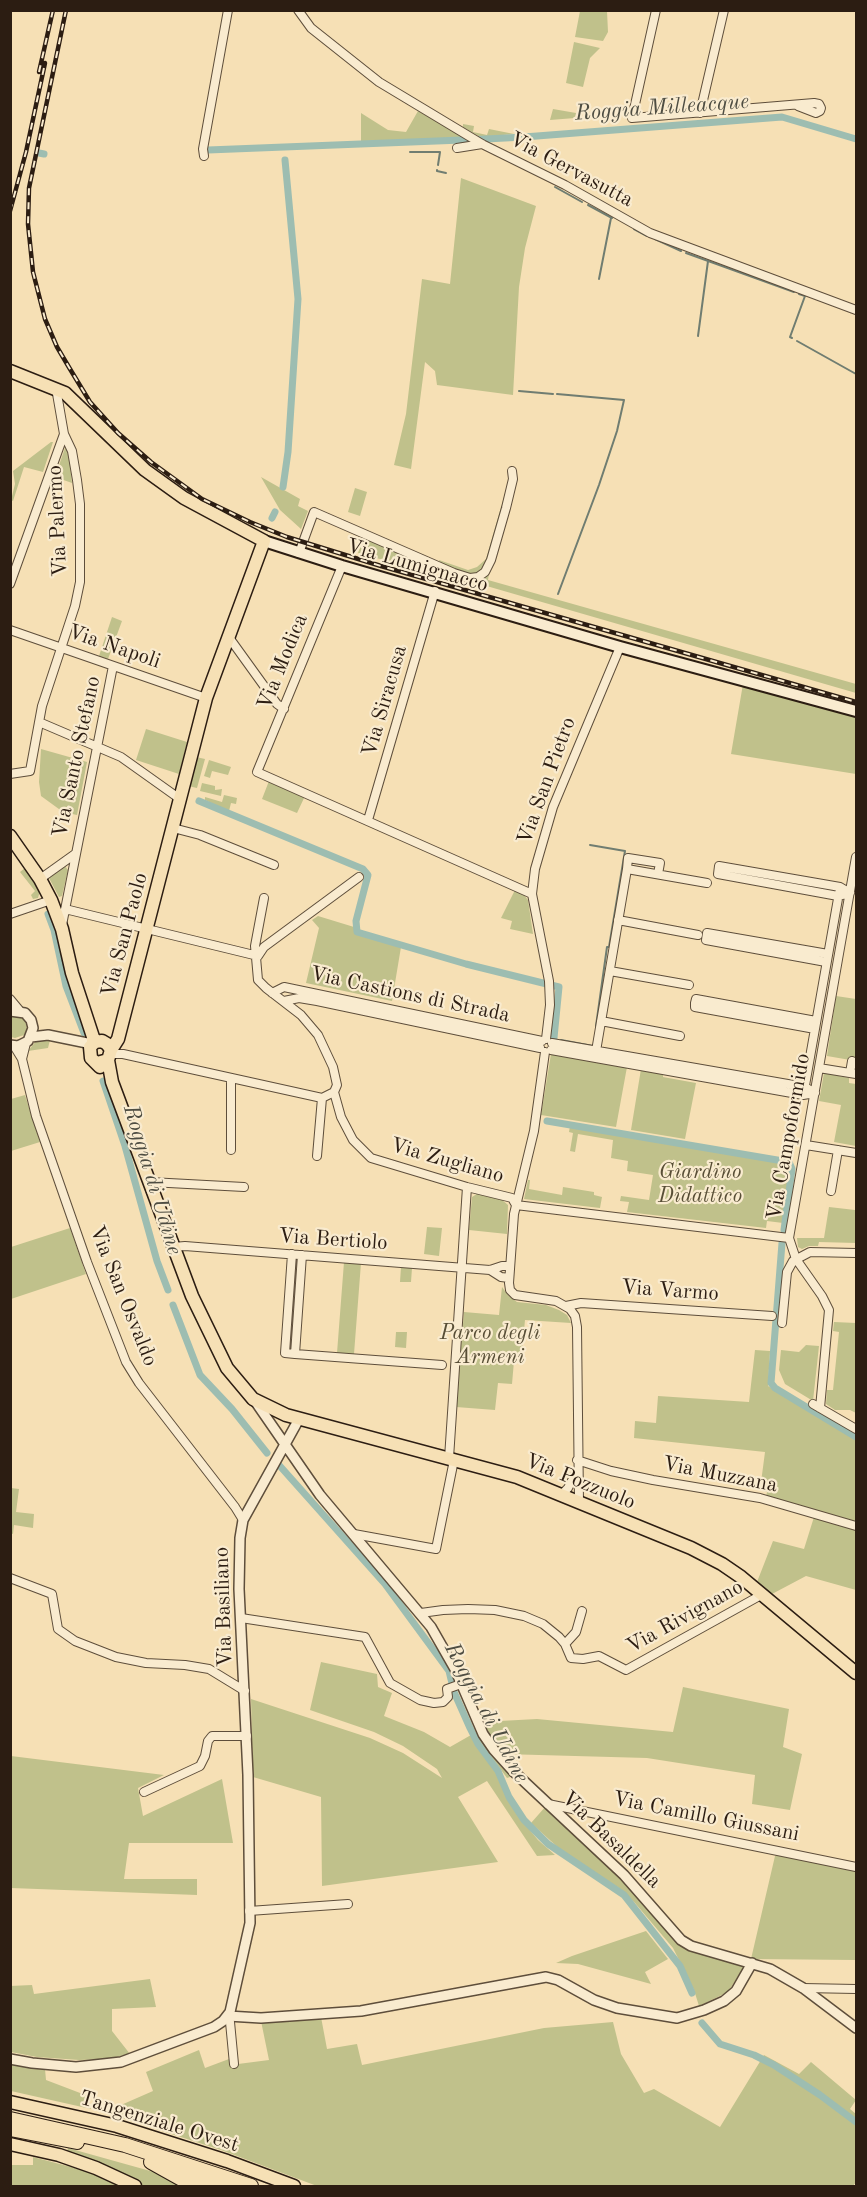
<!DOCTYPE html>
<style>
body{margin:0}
#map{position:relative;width:867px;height:2197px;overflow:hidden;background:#f6e0b5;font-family:"Old Standard TT",serif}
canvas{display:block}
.frame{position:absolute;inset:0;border:12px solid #2c1d12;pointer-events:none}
</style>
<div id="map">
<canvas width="867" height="2197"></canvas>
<div class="frame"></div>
</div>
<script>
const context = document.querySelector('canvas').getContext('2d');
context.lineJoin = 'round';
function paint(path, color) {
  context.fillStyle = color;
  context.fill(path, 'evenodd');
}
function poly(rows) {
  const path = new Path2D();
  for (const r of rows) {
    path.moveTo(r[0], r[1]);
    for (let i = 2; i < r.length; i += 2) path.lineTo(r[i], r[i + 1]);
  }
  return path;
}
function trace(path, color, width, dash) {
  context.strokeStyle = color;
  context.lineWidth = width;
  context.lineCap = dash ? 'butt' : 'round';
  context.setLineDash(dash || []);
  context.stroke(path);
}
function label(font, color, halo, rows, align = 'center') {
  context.font = font + ' "Old Standard TT",serif';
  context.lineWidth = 4.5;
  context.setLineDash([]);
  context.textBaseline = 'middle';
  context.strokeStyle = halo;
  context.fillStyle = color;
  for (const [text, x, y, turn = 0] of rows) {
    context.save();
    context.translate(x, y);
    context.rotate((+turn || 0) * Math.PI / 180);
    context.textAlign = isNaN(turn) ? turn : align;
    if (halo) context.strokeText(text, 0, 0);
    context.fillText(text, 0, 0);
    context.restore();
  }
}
paint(poly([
 [580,11,607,11,608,32,603,41,575,37],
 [574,42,600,48,590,58,583,87,566,83],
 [553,109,576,113,575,118,550,120],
 [418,111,462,136,462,138,361,142,361,113,388,130,406,132],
 [463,124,474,126,473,132,487,135,489,129,514,134,480,137,463,127],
 [461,178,536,206,525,248,519,287,513,395,437,385,435,371,425,362,411,469,394,465,406,414,422,279,450,284],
 [51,442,53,442,43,472,24,467,13,501,11,500,15,484,13,471],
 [66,445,70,464,72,483,55,477],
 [510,476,488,562,479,573,471,575,440,564,439,560,468,570,477,567,486,559],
 [261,477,300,499,298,506,308,511,301,529,280,510],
 [355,488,367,492,360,516,348,512],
 [364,537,435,568,380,559,358,553],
 [490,567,488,580,856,684,856,693,459,578,472,579],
 [112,617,122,621,108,659,99,656],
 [743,684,856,716,856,774,731,754],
 [146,729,187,742,179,774,136,760],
 [41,749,87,762,77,815,63,812,41,796,39,782],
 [196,757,205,759,197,788,188,786],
 [209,760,231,767,228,775,212,771,210,778,204,776],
 [269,781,305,796,297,813,262,799],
 [202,783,215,786,215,790,222,789,221,796,200,791],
 [224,795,237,798,236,804,231,803,229,811,205,800,205,797,222,802],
 [65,866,68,870,62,896,59,897,49,878,51,875],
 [25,868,40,891,38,898,33,899,31,895,35,891,20,872],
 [515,890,524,895,528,900,533,934,510,929,512,921,501,918],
 [318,916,354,927,355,933,401,947,392,1001,306,983,319,928,312,920],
 [836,996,856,999,856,1061,827,1056],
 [18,1015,25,1020,27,1029,24,1035,15,1038,11,1037,10,1016],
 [50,1040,48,1048,28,1051,36,1041],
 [551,1054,627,1067,616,1127,541,1115],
 [641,1069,663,1072,663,1077,696,1083,685,1139,631,1130],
 [824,1073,849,1078,849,1083,856,1084,856,1146,834,1142,841,1105,819,1101],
 [25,1095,40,1142,11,1151,11,1099],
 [570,1126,788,1163,792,1169,783,1223,767,1221,766,1228,627,1212,629,1202,620,1201,621,1196,649,1200,653,1175,627,1171,628,1161,611,1158,613,1140,578,1134,575,1152,570,1151,573,1133,569,1132],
 [528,1180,530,1180,529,1189,562,1195,563,1187,594,1192,594,1195,602,1197,600,1208,524,1199],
 [480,1192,501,1199,508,1205,507,1234,469,1230,472,1197],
 [856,1205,856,1243,819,1242,818,1246,809,1246,802,1249,798,1247,797,1238,824,1238,829,1207,855,1210],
 [427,1227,442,1228,439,1256,424,1254],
 [70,1228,86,1274,11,1299,11,1247],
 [344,1262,361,1263,354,1354,337,1353],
 [401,1267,412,1268,411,1282,400,1282],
 [502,1287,508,1295,517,1302,546,1305,559,1310,567,1315,571,1323,525,1320,521,1361,514,1361,512,1384,498,1383,495,1410,456,1407,464,1312,499,1315],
 [834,1322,856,1323,856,1413,850,1410,835,1410,826,1404,827,1390,833,1390,839,1332,833,1331],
 [396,1332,407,1332,406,1348,395,1347],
 [806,1345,819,1346,813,1401,785,1384,779,1370,781,1350,799,1352],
 [755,1350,770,1351,768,1386,856,1438,856,1522,766,1497,767,1492,760,1490,765,1452,634,1438,635,1421,656,1423,658,1396,749,1402],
 [11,1488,19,1489,16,1512,34,1514,33,1528,14,1525,13,1534,10,1533],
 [814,1517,856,1529,856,1590,806,1576,772,1594,757,1582,773,1541,804,1549],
 [321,1662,377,1674,378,1687,392,1693,384,1716,424,1732,450,1747,471,1735,476,1745,497,1773,501,1785,520,1818,538,1840,555,1855,537,1856,487,1781,458,1797,498,1862,322,1886,321,1797,253,1777,251,1699,370,1738,403,1753,442,1778,437,1769,403,1746,374,1732,310,1710],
 [683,1687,789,1709,783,1747,802,1754,790,1810,752,1804,755,1775,647,1758,503,1754,481,1722,537,1719,673,1732],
 [477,1732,484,1742,513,1776,507,1778,474,1733],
 [11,1756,164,1775,138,1788,143,1816,222,1779,233,1843,129,1843,124,1879,197,1879,197,1895,11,1888],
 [546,1806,606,1861,670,1933,745,1965,728,1992,699,2006,694,1990,673,1948,635,1903,619,1888,562,1851,531,1823],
 [780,1853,856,1869,856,1960,751,1959,775,1856],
 [646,1931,668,1959,645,1972,651,1984,578,1964,556,1963,572,1956],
 [150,1979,156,2007,112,2009,112,2031,130,2054,106,2059,79,2060,37,2057,11,2052,10,1986,32,1985,34,1994],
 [321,2017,327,2049,357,2044,362,2065,544,2028,613,2022,621,2054,644,2093,654,2089,720,2127,764,2055,799,2074,811,2062,856,2100,850,2109,856,2114,856,2184,854,2184,854,2186,317,2186,221,2150,100,2111,105,2112,153,2091,146,2072,199,2050,205,2068,237,2056,238,2064,269,2060,261,2021],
 [10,2064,45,2069,46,2080,88,2096,91,2109,11,2091],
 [68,2148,161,2174,188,2186,142,2186,102,2164,67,2151],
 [33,2157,90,2172,124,2186,11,2186,10,2165,33,2165]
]), '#c0c18b');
trace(poly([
 [410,152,440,152,438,165],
 [437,170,437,171,446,173],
 [555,187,582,202],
 [588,205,612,218],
 [634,229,647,236],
 [655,239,681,251],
 [686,253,794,292],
 [599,279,611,218],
 [698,336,708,261],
 [792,338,790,337,805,296,799,294],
 [797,341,856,374],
 [519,391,553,394],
 [557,394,624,400,617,431,599,485,558,594],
 [590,845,625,851,609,947,607,947,596,1026],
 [561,1040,593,1046]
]), '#707d71', 2);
trace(poly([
 [467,140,524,137,782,117,856,139],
 [208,150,462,140],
 [39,153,44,154],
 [283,487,288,452,298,299,285,160],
 [272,518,275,512],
 [199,801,363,869,368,875,356,921,357,932,466,964,559,987,554,1038],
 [48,914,54,930,66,986,84,1033],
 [103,1081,125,1146,157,1261,168,1290],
 [547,1121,789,1162,792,1169,784,1230],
 [782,1243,771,1383,775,1388,856,1437],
 [173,1305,200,1375,232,1409,267,1453],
 [279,1465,385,1584,449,1671,454,1692,470,1728,478,1744,498,1771,509,1797,524,1820,548,1844,624,1895,680,1966,692,1993],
 [702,2023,720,2044,754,2055,774,2065,820,2095,856,2122]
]), '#9dbdb1', 7);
const minor = poly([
 [298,10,311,28,379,82,482,144,565,185,650,233,856,310],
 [656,10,632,118,814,103,819,104,821,108,820,111,816,113,798,106],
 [700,113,724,10],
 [457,148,482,144],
 [204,156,203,149,228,10],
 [299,553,314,512,454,573,470,578,478,577,485,572,491,560,506,508,513,479,512,471],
 [342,566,257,772,532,894],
 [10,584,64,434],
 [10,630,206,698],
 [228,636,277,704,284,709],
 [39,722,121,757,180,799],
 [10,774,30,771,42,706,75,606,80,582,80,504,77,480,72,451,64,434,56,388],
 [368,820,435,591],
 [173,828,200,835,274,865],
 [719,866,840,887,850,893,838,896,718,874,719,866],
 [627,869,628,858,660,863,658,874],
 [40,879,75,854],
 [264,898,255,946,258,980,266,988,301,1015,318,1035,333,1067,337,1085,334,1092,341,1117,353,1140,371,1158,467,1187,508,1197,512,1198,516,1205,789,1238],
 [65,909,258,956],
 [10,914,51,900],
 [618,920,698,935],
 [62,925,113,666],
 [258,956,264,947,359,877],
 [826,962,706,940,707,933,828,954],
 [610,971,689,985],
 [272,993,284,987,542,1041],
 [10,999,20,1011],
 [284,1001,299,998,317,1001,540,1048],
 [601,1021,680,1036],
 [815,1029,695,1007,695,1003,696,999,816,1021],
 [546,1039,550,1005,549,981,532,894,535,869,553,807,620,647],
 [552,1043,805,1087,815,1093],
 [14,1046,22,1059,26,1043],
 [551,1050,803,1095,815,1093],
 [545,1052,534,1131,514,1214,509,1283,510,1290,515,1295,556,1301,570,1309,575,1316,577,1327,579,1502],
 [111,1054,123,1054,322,1098,334,1092],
 [595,1057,627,869,707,883],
 [22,1059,36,1116,87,1262,126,1362,139,1383,235,1507,243,1520],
 [819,1068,856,1074],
 [850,1073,852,1061],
 [804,1091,839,893],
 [806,1145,856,1153],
 [231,1150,231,1078],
 [317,1156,322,1098],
 [150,1182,244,1187],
 [831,1191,838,1150],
 [173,1247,185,1246,490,1270,502,1266,510,1266],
 [292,1254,285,1353,295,1354,302,1255],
 [490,1270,501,1277,509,1278],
 [566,1306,581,1303,772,1316],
 [782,1323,787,1272,793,1261,810,1252,856,1253],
 [295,1354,442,1365],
 [813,1404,856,1429],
 [820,1408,829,1310,822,1296,796,1259,789,1238,856,857],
 [449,1458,467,1187],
 [577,1460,611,1471,653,1480,760,1498,856,1526],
 [561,1495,568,1488,577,1471],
 [354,1534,436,1549,454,1460],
 [10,1578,52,1594,58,1629,75,1641,116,1657,146,1663,185,1665,209,1669,245,1691],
 [421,1613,443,1610,468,1609,495,1610,524,1616,543,1624,559,1637,565,1644,571,1658,583,1659,599,1656,626,1670,763,1594],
 [241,1618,365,1637,390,1683,420,1700,434,1703,443,1702,448,1697,447,1689,461,1684],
 [565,1644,576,1632,582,1611],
 [144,1792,200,1766,205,1756,208,1741,212,1736,247,1736],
 [548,1804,856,1867],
 [249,1911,348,1904],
 [803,1988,856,1989],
 [228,2016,230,2022,234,2064]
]);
const tertiary = poly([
 [10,1011,25,1013,31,1020,33,1028,28,1041,18,1046,10,1045],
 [31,1037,48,1035,92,1044],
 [255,1401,320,1495,431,1627,455,1669,483,1734,494,1750,513,1771,624,1875,681,1940,691,1946,770,1969,803,1988,856,2028],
 [228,2016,261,2018,361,2011,546,1977,558,1980,594,2000,617,2008,677,2018,704,2010,724,2001,736,1991,752,1963],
 [10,2059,32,2063,76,2067,121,2062,214,2027,223,2021,230,2012,250,1923,248,1775,239,1589,240,1538,243,1520,299,1419]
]);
const secondary = poly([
 [264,541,342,566,620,647,856,711]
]);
const primary = poly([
 [10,371,65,393,145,470,184,498,264,541,206,698,118,1039,111,1050,108,1060,97,1063],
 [10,836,40,879,51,900,62,929,72,973,93,1037,93,1044],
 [108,1060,112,1082,192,1296,227,1368,253,1399,286,1415,517,1477,691,1548,722,1564,741,1577,856,1673],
 [100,1067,91,1058,90,1047,95,1042,102,1041,107,1044,111,1050]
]);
const trunk = poly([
 [10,2102,117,2126,227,2161,294,2186],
 [10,2144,59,2155,96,2168,135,2186]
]);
const motorway = poly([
 [10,2119,125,2145,251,2186],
 [10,2129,77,2142],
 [151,2162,194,2186],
 [167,2168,222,2186]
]);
trace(minor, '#5e4e3b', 10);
trace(tertiary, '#5e4e3b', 12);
trace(secondary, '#2c1d12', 14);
trace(primary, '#2c1d12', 15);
trace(trunk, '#2c1d12', 15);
trace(motorway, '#2c1d12', 16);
trace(minor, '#f9ebcf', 8);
trace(tertiary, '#f9ebcf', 9);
trace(secondary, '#f9ebcf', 10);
trace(primary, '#f6e0b5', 12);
trace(trunk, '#f6e0b5', 12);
trace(motorway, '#f6e0b5', 14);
const rail = poly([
 [66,10,29,188,28,224,33,272,45,319,57,347,70,369,90,402,118,433,151,462,202,499,250,522,287,537,381,566,856,702],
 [39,72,53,10],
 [10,211,26,152,45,63]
]);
trace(rail, '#2c1d12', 4.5);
trace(rail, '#f9ebcf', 2, [7]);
label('21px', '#2c1d12', '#f9ebcf', [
 ["Via Gervasutta",571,170,28],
 ["Via Palermo",58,521,-93],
 ["Via Lumignacco",417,566,16],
 ["Via Napoli",114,647,19],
 ["Via Modica",283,662,-68],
 ["Via Siracusa",385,701,-74],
 ["Via Santo Stefano",77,757,-78],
 ["Via San Pietro",547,781,-70],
 ["Via San Paolo",125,935,-75],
 ["Via Castions di Strada",410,995,12],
 ["Via Campoformido",789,1137,-80],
 ["Via Zugliano",447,1161,16],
 ["Via Bertiolo",333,1240,4],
 ["Via Varmo",670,1291,4],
 ["Via San Osvaldo",123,1296,68],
 ["Via Muzzana",720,1475,11],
 ["Via Pozzuolo",580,1482,22],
 ["Via Basiliano",224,1607,-92],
 ["Via Rivignano",685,1617,-29],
 ["Via Camillo Giussani",706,1817,11],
 ["Via Basaldella",611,1840,44],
 ["Tangenziale Ovest",159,2122,17]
]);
label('italic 21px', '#584e36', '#f9ebcf', [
 ["Giardino",700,1172],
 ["Didattico",700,1196],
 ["Parco degli",490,1333],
 ["Armeni",490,1357]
]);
label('italic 22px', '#4e4d42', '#f9ebcf', [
 ["Roggia Milleacque",662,108,-4],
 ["Roggia di Udine",152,1180,73],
 ["Roggia di Udine",486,1713,62]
]);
</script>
